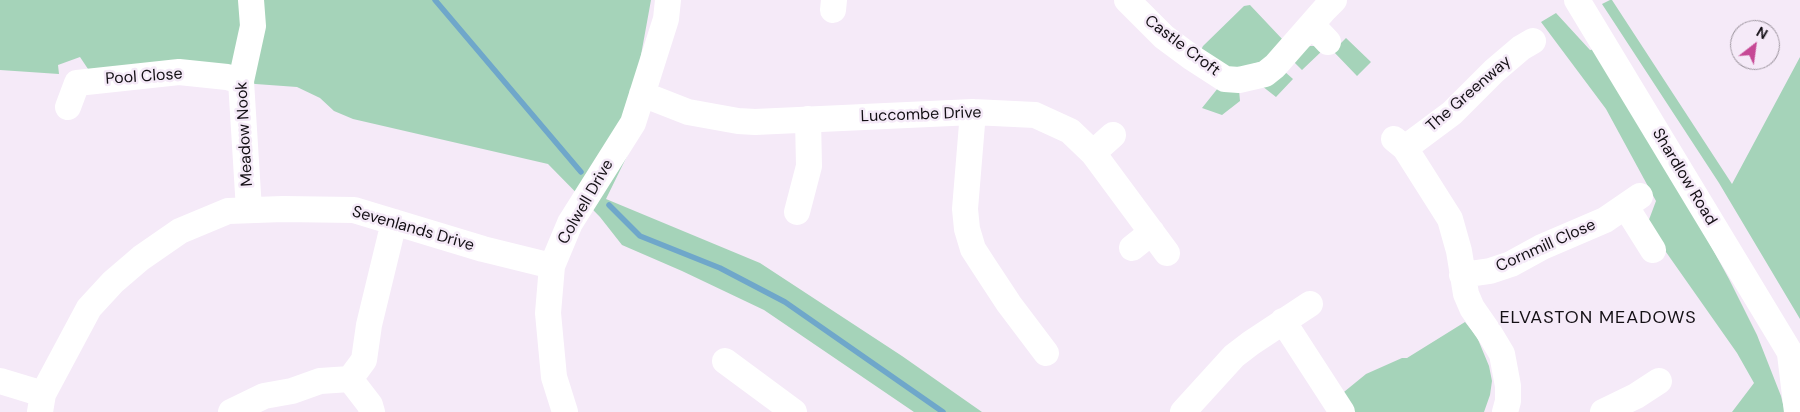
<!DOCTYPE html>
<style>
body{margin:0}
#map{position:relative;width:1800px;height:412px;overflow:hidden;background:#f5eaf8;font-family:"DM Sans",sans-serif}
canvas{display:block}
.north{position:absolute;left:1730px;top:20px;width:50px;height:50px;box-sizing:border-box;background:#f5eaf8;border:1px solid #9b939d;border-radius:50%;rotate:30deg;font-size:14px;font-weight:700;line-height:20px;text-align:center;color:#141015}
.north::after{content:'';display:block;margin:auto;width:18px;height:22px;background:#c64895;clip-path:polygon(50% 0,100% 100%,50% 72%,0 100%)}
</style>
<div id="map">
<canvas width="1800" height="412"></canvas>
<div class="north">N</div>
</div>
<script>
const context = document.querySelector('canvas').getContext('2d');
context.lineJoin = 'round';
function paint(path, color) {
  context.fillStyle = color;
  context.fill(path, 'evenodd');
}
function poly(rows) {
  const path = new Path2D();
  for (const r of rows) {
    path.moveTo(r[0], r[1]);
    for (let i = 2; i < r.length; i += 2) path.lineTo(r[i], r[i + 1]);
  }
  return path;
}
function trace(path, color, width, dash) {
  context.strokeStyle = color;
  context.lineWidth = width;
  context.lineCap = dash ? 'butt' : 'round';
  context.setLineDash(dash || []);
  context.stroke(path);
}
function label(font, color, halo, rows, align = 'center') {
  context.font = font + ' "DM Sans",sans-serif';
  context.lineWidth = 5;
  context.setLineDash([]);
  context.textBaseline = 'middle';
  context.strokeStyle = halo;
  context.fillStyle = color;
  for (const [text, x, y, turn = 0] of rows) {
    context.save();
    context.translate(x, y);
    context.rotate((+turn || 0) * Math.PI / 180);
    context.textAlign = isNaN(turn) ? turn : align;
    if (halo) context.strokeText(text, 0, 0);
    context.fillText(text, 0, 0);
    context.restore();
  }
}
paint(poly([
 [0,0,651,0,641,55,629,152,606,199,760,263,902,356,982,412,914,412,764,310,682,271,622,245,600,217,548,164,353,119,334,111,320,98,297,87,90,72,80,57,58,65,59,74,0,70],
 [1610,0,1612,0,1732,184,1800,57,1800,319,1719,183,1602,4],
 [1250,5,1284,41,1267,60,1231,70,1201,50,1203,46,1244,6],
 [1556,13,1590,50,1595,49,1689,206,1729,279,1757,335,1781,396,1785,412,1732,412,1754,383,1737,353,1647,225,1656,201,1606,109,1541,22],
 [1346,38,1371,62,1357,76,1333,51],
 [1310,46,1315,46,1323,50,1302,70,1293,61,1300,50],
 [1284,71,1293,79,1276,97,1262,86],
 [1218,88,1239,90,1240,101,1222,115,1202,108],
 [1465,322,1477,337,1489,366,1492,381,1490,395,1484,412,1352,412,1339,396,1366,374,1402,358,1407,358]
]), '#a5d3b9');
trace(poly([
 [435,0,581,172],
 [609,205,640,236,720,268,785,302,943,412]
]), '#6fa7ca', 5.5);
trace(poly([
 [1127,0,1164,37,1191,57,1225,79,1239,80,1265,74,1275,66,1325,9,1334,0],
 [1577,0,1800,369],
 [833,10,834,0],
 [1312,25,1328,42],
 [642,94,688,112,738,121,755,122,973,112,1035,115,1070,131,1093,153,1167,253],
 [68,107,77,83,179,72,227,77,241,81],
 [973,112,965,209,967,229,973,249,984,266,1009,304,1046,353],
 [1394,139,1405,148,1450,219,1459,251,1466,294,1472,308,1490,334,1502,354,1508,386,1508,401,1505,412],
 [1405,148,1452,113,1494,71,1521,48,1533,41],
 [1093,153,1113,135],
 [1626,207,1653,250],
 [249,210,241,81,253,26,251,0],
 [797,212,809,166,808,119],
 [1132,248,1152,232],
 [1462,275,1490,271,1511,264,1542,247,1605,220,1640,196],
 [1283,321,1342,412],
 [1790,354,1797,412],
 [725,361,794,412],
 [350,379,370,405,372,412],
 [0,381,43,394],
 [40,412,43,394,89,308,113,282,141,258,180,231,228,211,283,209,354,210,483,249,552,266],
 [231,412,264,396,292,391,320,381,350,379,364,360,369,325,394,222],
 [565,412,554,377,548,313,552,266,570,223,633,123,666,19,668,0],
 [1183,412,1234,356,1251,343,1310,304],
 [1603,412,1636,396,1659,381]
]), '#fff', 26);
label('16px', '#141015', '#f5eaf8', [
 ["Castle Croft",1182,46,37],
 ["Pool Close",144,77,-4],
 ["The Greenway",1469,94,-41],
 ["Luccombe Drive",921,115,-2],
 ["Meadow Nook",245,134,-93],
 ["Shardlow Road",1684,177,59],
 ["Colwell Drive",586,202,-60],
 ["Sevenlands Drive",413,229,16],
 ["Cornmill Close",1546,246,-24]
]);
context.letterSpacing = '1px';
label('18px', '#141015', '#f5eaf8', [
 ["ELVASTON MEADOWS",1598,318]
]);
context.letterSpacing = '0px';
</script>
